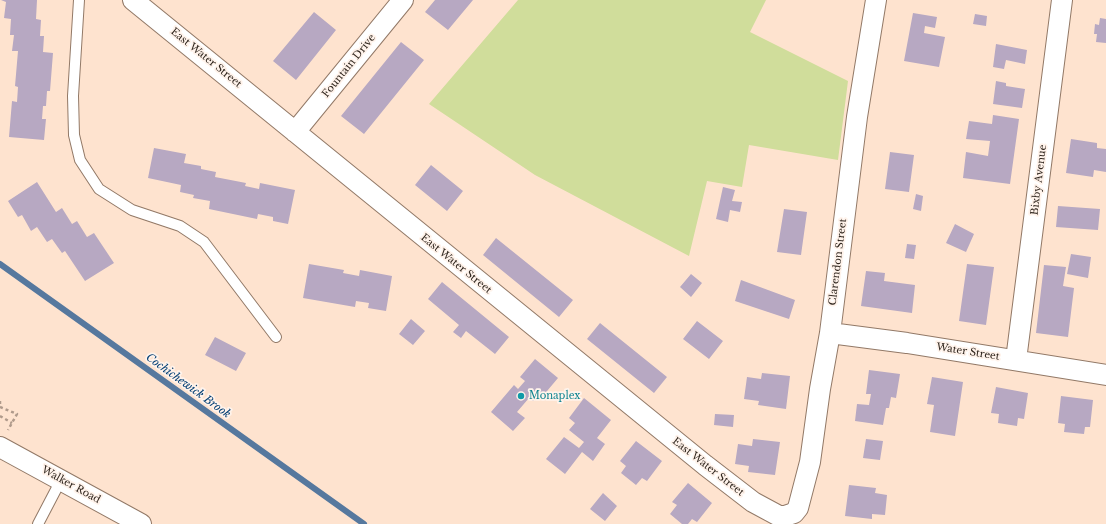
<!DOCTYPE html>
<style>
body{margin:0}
canvas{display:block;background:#fee3cf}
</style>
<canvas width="1106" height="524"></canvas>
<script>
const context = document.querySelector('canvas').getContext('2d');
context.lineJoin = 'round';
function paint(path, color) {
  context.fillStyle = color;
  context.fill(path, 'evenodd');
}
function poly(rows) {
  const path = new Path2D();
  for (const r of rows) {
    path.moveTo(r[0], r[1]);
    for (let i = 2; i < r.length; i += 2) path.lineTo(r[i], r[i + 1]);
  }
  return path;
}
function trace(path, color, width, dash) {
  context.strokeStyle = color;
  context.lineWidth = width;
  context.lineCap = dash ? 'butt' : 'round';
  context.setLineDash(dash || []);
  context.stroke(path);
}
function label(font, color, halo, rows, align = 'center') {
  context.font = font + ' "Libre Baskerville",serif';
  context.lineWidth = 3.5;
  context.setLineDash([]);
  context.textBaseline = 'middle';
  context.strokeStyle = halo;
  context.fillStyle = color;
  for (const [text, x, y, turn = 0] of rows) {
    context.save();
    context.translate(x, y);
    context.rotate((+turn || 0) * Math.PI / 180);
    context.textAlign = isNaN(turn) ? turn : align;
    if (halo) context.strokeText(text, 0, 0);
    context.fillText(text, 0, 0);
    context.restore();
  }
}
paint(poly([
 [518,0,766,0,750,32,848,81,838,160,749,145,742,187,707,181,689,256,535,175,429,104]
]), '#d0dd9b');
trace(poly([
 [0,264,364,524]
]), '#56789e', 6);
paint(poly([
 [1,0,37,0,36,19,41,20,40,36,44,36,43,52,53,53,50,91,47,91,46,106,43,106,42,119,46,119,44,140,9,137,12,101,17,102,18,87,15,86,18,51,12,51,14,35,10,35,11,19,4,18,6,2],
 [435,0,473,0,448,30,425,12],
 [314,12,336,30,296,80,273,61],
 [913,13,937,17,935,28,925,26,924,33,945,37,939,67,904,61],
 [975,14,987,16,986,26,973,24],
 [1100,18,1106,19,1106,43,1096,42,1097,34,1094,34,1095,24,1099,25],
 [401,42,424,60,364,134,341,116],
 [996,44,1027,50,1025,64,1006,60,1004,69,993,67],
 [996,81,1006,83,1006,86,1025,89,1022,108,993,104],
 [993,115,1019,119,1010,184,963,178,966,152,988,156,990,141,966,139,969,121,992,124],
 [1071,139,1097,143,1097,148,1106,149,1106,172,1094,170,1093,177,1066,173],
 [154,148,186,154,184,163,201,166,201,169,216,172,215,177,246,183,245,186,259,189,260,183,295,190,288,224,273,221,273,217,258,214,257,219,209,209,210,201,193,198,194,195,180,192,181,185,148,178],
 [890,152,914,155,909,192,885,189],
 [431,165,463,191,447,211,415,185],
 [37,182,56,212,62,208,72,224,77,221,87,237,94,233,114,263,85,281,65,251,62,253,52,239,47,242,37,227,31,231,22,215,18,217,8,201],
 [723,187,735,190,732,201,742,202,740,212,730,210,728,222,716,219],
 [916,194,923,196,921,211,913,209],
 [1058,206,1100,209,1098,230,1056,227],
 [784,209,807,212,801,255,777,252],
 [955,224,974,234,966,252,946,243],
 [496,238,573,300,559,317,483,255],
 [907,244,916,245,914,259,905,258],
 [1071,254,1091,257,1088,278,1067,274],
 [309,264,344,270,343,273,359,276,360,270,392,276,386,311,368,308,369,303,356,301,355,307,303,298],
 [967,264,994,267,986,325,959,321],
 [1044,265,1066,267,1063,286,1074,288,1068,337,1036,333],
 [866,271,885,273,884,281,915,285,912,313,861,306],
 [691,274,702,283,691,297,680,287],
 [741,280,795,300,789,319,735,301],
 [442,282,509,337,495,354,466,331,461,338,453,332,459,325,428,299],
 [411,319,425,331,413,345,399,334],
 [697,321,723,341,709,359,683,339],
 [600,323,667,377,654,393,587,339],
 [215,337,246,353,236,371,205,355],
 [535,359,558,378,542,397,539,395,533,401,529,398,517,412,525,418,513,431,491,412,514,385,518,389,525,381,520,377],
 [869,370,900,374,896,398,891,397,889,408,886,408,883,425,855,421,857,404,869,405,871,394,866,394],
 [762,373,790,376,786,409,758,405,759,401,744,399,747,377,761,379],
 [932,377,963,382,955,436,930,432,934,405,927,404],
 [996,387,1028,393,1024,419,1018,418,1017,426,998,423,999,414,991,413],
 [1061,396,1093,400,1090,427,1085,427,1084,434,1064,432,1065,424,1058,423],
 [584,398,611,420,597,438,605,444,593,461,582,452,565,474,546,459,564,437,579,448,584,442,569,430,575,423,569,418],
 [715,414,734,415,733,427,714,425],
 [753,439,780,442,775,475,748,472,749,466,735,464,738,444,752,446],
 [866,439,883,441,880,460,863,458],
 [636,441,662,461,647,481,642,478,636,485,621,473,626,466,620,461],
 [688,483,712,503,697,522,692,519,688,524,682,524,670,514,677,505,672,502],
 [849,485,876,488,875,493,887,495,885,515,872,514,872,519,845,516],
 [603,493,617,506,605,521,590,509]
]), '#b7a8c2');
const service = poly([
 [79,0,73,96,74,135,80,160,99,189,132,210,180,226,204,242,276,337],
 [38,524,61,480]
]);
const minor = poly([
 [133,0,705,465,753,502,779,516,785,516,794,513,798,508,810,462,820,389,830,333,857,117,876,0],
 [295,132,403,0],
 [830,333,907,343,1106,375],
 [1016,360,1062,0],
 [0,447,141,524]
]);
trace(service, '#927967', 12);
trace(minor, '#927967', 22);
trace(poly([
 [0,401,0,407,17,414,8,430],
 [0,416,12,423]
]), '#af9a8b', 2.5, [3, 3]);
trace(service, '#fff', 10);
trace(minor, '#fff', 20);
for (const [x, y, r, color] of [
 [521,396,4,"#0f9aa8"]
]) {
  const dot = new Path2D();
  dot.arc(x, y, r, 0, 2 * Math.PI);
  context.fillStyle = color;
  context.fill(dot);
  trace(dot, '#fff3eb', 1.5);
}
label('10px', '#31271f', '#fff3eb', [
 ["East Water Street",206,58,39],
 ["Fountain Drive",349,66,-51],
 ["Bixby Avenue",1039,180,-83],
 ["Clarendon Street",838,262,-83],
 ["East Water Street",456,264,39],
 ["Water Street",968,352,9],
 ["East Water Street",708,467,38],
 ["Walker Road",71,485,29]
]);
label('10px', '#0d838f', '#fff3eb', [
 ["Monaplex",529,396]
], 'left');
label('italic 11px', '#043f74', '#fff3eb', [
 ["Cochichewick Brook",188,386,36]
]);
</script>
